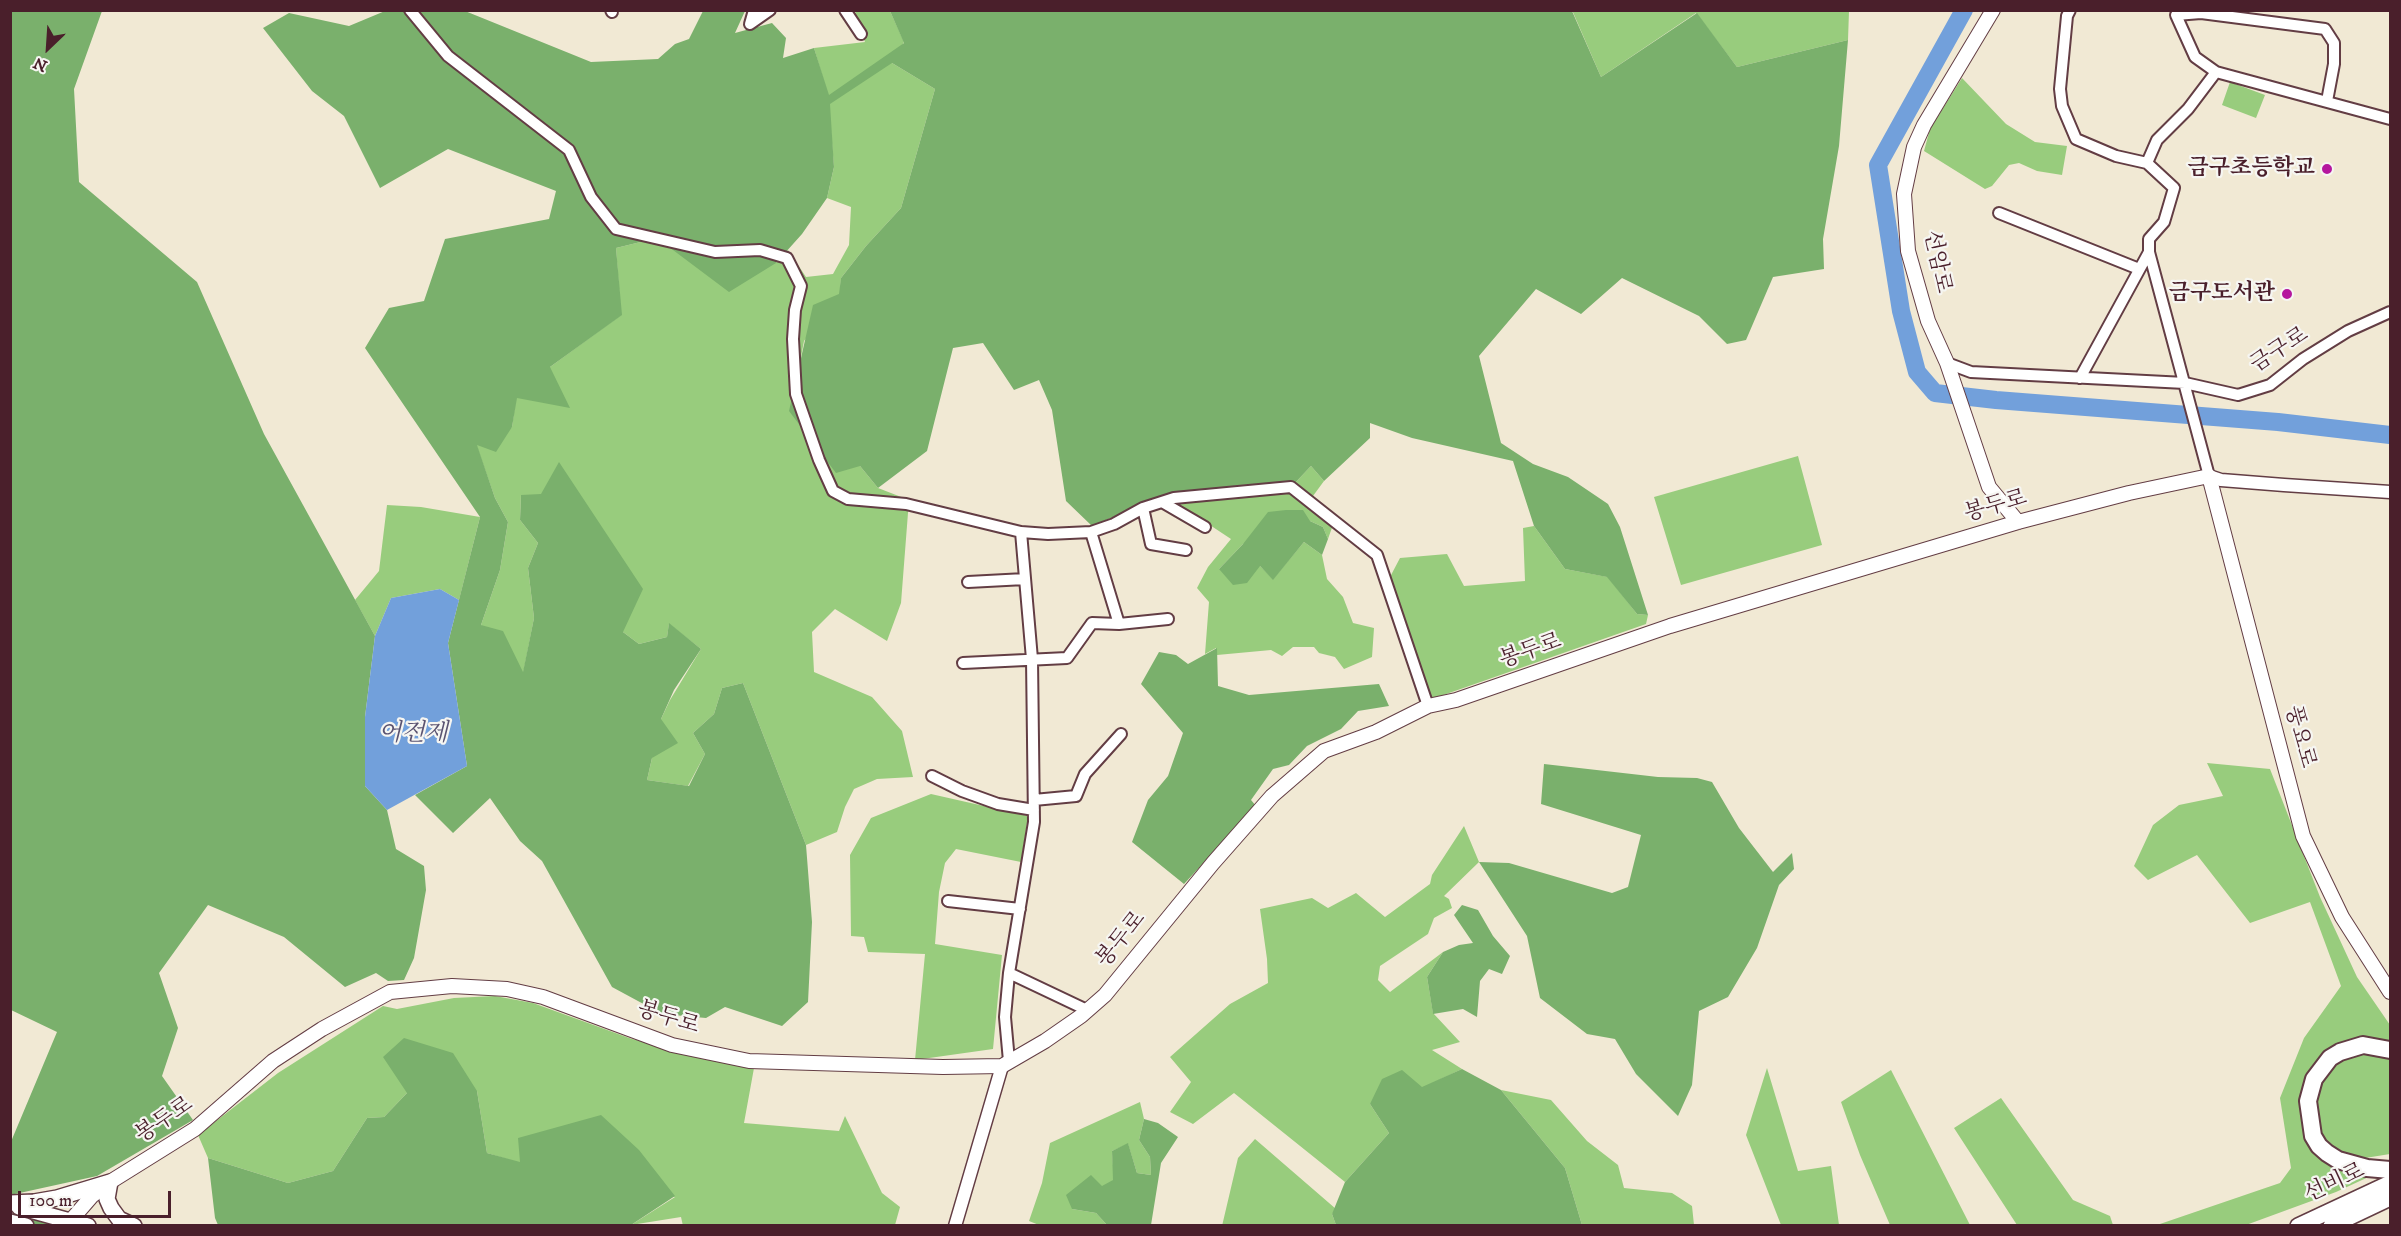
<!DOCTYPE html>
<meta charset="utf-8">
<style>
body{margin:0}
#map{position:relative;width:2401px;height:1236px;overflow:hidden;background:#f1e9d4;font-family:"IM FELL DW Pica",serif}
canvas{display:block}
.frame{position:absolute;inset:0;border:12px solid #4a1f2b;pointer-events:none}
.north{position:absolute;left:18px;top:18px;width:60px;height:60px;-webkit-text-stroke:4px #f6f6f2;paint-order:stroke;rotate:205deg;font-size:16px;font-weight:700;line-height:24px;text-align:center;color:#4a1f2b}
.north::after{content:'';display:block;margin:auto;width:21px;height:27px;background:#4a1f2b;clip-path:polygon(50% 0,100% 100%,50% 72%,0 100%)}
.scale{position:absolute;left:18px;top:1191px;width:153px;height:27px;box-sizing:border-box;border:3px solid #4a1f2b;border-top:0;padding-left:8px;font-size:18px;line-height:21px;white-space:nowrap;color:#4a1f2b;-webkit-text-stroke:4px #f6f6f2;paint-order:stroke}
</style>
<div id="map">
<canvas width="2401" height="1236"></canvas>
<div class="frame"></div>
<div class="north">N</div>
<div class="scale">100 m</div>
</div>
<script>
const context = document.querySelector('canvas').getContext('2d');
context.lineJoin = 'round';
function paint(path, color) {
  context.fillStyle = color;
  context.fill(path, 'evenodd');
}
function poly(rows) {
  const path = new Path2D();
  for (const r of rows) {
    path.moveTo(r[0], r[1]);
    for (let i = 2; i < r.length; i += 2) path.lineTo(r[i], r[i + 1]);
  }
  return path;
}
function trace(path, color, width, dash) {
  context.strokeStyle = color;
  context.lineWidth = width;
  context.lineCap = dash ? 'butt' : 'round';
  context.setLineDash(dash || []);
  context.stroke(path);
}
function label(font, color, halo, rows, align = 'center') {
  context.font = font + ' "IM FELL DW Pica","Noto Serif KR",serif';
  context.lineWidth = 4.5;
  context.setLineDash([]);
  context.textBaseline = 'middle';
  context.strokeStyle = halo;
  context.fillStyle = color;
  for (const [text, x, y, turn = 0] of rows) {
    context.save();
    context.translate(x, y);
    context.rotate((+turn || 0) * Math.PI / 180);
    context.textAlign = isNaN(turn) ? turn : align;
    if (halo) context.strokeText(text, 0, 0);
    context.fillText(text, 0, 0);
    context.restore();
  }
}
paint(poly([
 [1572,10,1849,11,1848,40,1737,67,1696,13,1601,77],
 [857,11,890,11,904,42,892,63,935,89,901,208,866,246,841,278,840,294,804,341,793,399,860,466,878,488,909,500,901,603,887,641,835,609,812,632,814,672,872,697,902,731,913,777,877,779,854,789,845,807,837,832,806,845,743,683,722,688,714,714,693,733,705,754,688,786,647,780,661,719,670,700,701,649,669,624,667,637,639,644,623,632,541,495,521,495,520,520,538,543,528,568,534,618,523,674,481,625,500,570,508,522,495,498,476,444,512,427,516,398,550,367,621,315,616,248,657,238,776,263,788,250,806,277,833,274,849,245,851,207,827,198,834,167,828,95,814,48,865,42,853,15],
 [1962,78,2006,124,2035,142,2067,146,2062,175,2037,171,2019,163,2009,165,1992,186,1985,189,1924,151,1930,129],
 [2230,82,2265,95,2256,118,2222,105],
 [1798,456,1822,545,1681,585,1654,497],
 [1311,466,1324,481,1313,496,1335,519,1328,539,1323,527,1310,521,1243,544,1219,569,1260,566,1273,579,1304,542,1322,555,1327,579,1343,597,1353,623,1374,628,1372,657,1344,669,1335,657,1319,653,1314,647,1293,647,1282,656,1271,650,1217,655,1216,648,1205,654,1209,602,1197,588,1208,567,1231,539,1175,502,1238,485,1294,484],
 [387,505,421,507,480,517,459,600,440,589,391,598,375,636,355,600,379,571],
 [1534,526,1565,569,1608,577,1637,614,1648,615,1646,624,1432,699,1390,577,1400,558,1447,554,1464,586,1525,581,1523,528],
 [2207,763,2270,769,2320,897,2357,977,2390,1025,2390,1047,2334,1047,2301,1094,2301,1115,2317,1152,2375,1174,2336,1192,2246,1225,2157,1225,2280,1183,2291,1168,2280,1098,2304,1038,2341,986,2310,902,2250,923,2197,855,2148,880,2134,866,2153,825,2179,805,2223,796],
 [931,794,1028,816,1021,862,956,849,945,863,939,892,935,944,1002,955,993,1049,915,1060,925,954,868,952,864,937,851,936,850,855,871,818],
 [1464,826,1479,862,1444,896,1449,899,1452,908,1434,918,1428,934,1380,966,1378,980,1390,992,1443,952,1427,977,1433,1013,1460,1042,1432,1050,1462,1069,1422,1088,1370,1104,1389,1133,1345,1182,1234,1093,1193,1124,1170,1112,1191,1082,1170,1057,1230,1004,1268,983,1267,959,1260,909,1312,898,1328,908,1356,893,1385,917,1430,884,1432,875],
 [495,996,533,1003,632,1039,754,1068,744,1123,839,1131,845,1116,882,1193,900,1207,895,1225,683,1226,681,1217,631,1225,675,1197,520,1163,487,1153,477,1091,407,1093,384,1117,367,1118,333,1171,288,1183,208,1158,198,1135,278,1073,383,1006,397,1009,454,998],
 [2369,1051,2390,1055,2390,1154,2359,1159,2328,1147,2317,1130,2316,1090,2324,1074,2347,1055],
 [1767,1068,1798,1171,1831,1166,1839,1225,1781,1225,1746,1135],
 [1891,1070,1970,1225,1890,1225,1860,1155,1841,1102],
 [1501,1090,1551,1100,1587,1141,1618,1165,1624,1188,1672,1193,1692,1206,1694,1225,1582,1225,1565,1168],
 [2001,1098,2073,1200,2110,1216,2113,1225,2017,1225,1954,1128],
 [1140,1102,1144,1119,1139,1140,1150,1157,1151,1175,1137,1173,1128,1144,1112,1151,1114,1180,1072,1209,1096,1213,1107,1225,1039,1225,1029,1221,1042,1183,1050,1143],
 [1255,1139,1336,1209,1332,1214,1336,1225,1222,1226,1238,1158]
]), '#98cc7d');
paint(poly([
 [11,11,102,11,74,89,79,182,197,282,264,434,375,636,365,717,365,786,387,810,396,849,424,866,426,890,414,958,404,980,388,981,376,973,345,987,284,937,208,905,159,973,178,1028,162,1076,193,1120,97,1176,15,1194,53,1225,30,1225,11,1208,10,1144,57,1032,11,1010],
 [385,11,465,11,591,62,658,59,675,44,689,39,703,11,745,11,735,33,772,23,786,38,783,58,814,48,829,95,904,43,890,11,1572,11,1601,77,1697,13,1737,67,1848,40,1839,146,1823,239,1824,269,1773,277,1746,340,1727,344,1699,316,1622,278,1581,314,1536,289,1479,356,1501,443,1533,464,1568,477,1608,504,1620,527,1648,615,1637,614,1607,577,1565,569,1534,526,1513,461,1412,438,1370,423,1370,438,1324,481,1311,466,1294,484,1238,485,1175,502,1150,501,1092,526,1066,501,1052,410,1039,380,1014,390,983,343,953,348,927,451,878,488,860,466,836,473,789,411,813,305,839,294,841,278,866,246,901,208,935,89,892,63,830,104,834,167,827,198,802,234,776,263,729,292,657,238,616,248,622,315,550,367,570,408,517,398,512,427,496,452,477,445,495,498,508,522,500,570,481,625,503,631,523,672,534,618,528,568,538,543,520,520,521,495,541,494,559,462,643,589,623,632,639,644,667,637,669,623,701,649,674,690,661,719,678,743,652,758,647,780,689,786,705,754,693,733,714,714,722,688,743,683,806,845,812,922,808,1002,782,1026,725,1007,706,1018,662,1014,612,987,542,861,520,841,490,798,453,833,415,795,467,766,448,643,480,517,365,348,389,308,424,301,445,239,549,219,556,191,448,149,380,188,344,116,312,91,263,28,289,13,349,26],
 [1286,510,1303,510,1310,521,1323,527,1328,539,1322,555,1304,542,1273,580,1260,566,1247,583,1233,585,1219,569,1243,544,1268,512],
 [1217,648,1218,686,1249,695,1379,684,1389,706,1358,711,1341,729,1307,746,1289,765,1273,769,1251,800,1256,806,1184,884,1132,842,1148,800,1168,776,1183,733,1141,684,1159,652,1176,655,1188,664],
 [1544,764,1658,777,1697,778,1712,782,1739,828,1773,872,1792,853,1794,869,1779,885,1757,948,1728,997,1699,1011,1692,1085,1678,1116,1636,1074,1615,1039,1587,1034,1540,998,1527,936,1479,862,1509,863,1612,893,1628,887,1641,835,1541,804],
 [1462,905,1478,910,1493,936,1510,956,1502,974,1489,969,1480,981,1477,1017,1463,1009,1433,1014,1427,977,1443,952,1459,945,1473,943,1454,915],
 [404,1038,453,1053,477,1091,487,1153,520,1162,518,1138,601,1115,639,1150,675,1196,631,1225,218,1225,215,1218,208,1158,288,1183,333,1171,367,1118,384,1117,407,1093,383,1057],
 [1462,1069,1501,1090,1565,1168,1582,1225,1336,1225,1332,1214,1345,1182,1389,1133,1370,1104,1382,1079,1402,1070,1422,1087],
 [1144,1119,1158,1123,1178,1137,1161,1163,1151,1225,1107,1225,1096,1213,1072,1209,1066,1195,1091,1175,1102,1186,1113,1180,1112,1151,1128,1143,1137,1173,1151,1175,1150,1157,1139,1140]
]), '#7ab06c');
paint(poly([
 [440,589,459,600,448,643,467,766,387,810,365,786,365,717,375,636,391,598]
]), '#72a0db');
trace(poly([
 [1964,10,1878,165,1901,311,1917,372,1935,393,1996,400,2278,422,2390,435]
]), '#72a0db', 18);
const minor = poly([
 [410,10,448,56,569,150,591,197,616,229,715,252,760,250,787,258,801,286,795,310,793,339,796,394,819,460,833,491,848,499,906,504,1021,532,1048,534,1091,532,1114,524,1143,508,1174,498,1291,487,1377,555,1428,706],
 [611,10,612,12],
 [754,10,750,24,770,10],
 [845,10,861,34],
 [2070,10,2067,16,2060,89,2062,106,2076,139,2116,156,2147,163],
 [2216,72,2195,57,2176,15,2201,13,2325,29,2334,43,2334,64,2327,101],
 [1999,213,2139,269],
 [2149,252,2209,476],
 [1947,363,1971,372,2185,383,2238,395,2270,385,2303,359,2348,331,2390,312],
 [2080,378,2149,252,2149,239,2164,222,2174,188,2147,163,2157,140,2188,109,2216,72,2390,119],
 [1162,502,1205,527],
 [1143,508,1151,544,1186,550],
 [1091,532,1119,624,1168,619],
 [968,582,1025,579],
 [963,663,1067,658,1092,623,1119,624],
 [932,776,962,791,998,804,1034,810],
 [1034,800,1076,796,1085,774,1121,734],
 [948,901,1020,909],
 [1009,973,1087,1010],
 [1009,1061,1005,1017,1009,973,1034,822,1032,659,1021,532]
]);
const tertiary = poly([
 [2209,476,2221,480,2284,485,2390,492],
 [955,1226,1002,1066]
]);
const secondary = poly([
 [1993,10,1924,125,1914,147,1904,194,1908,251,1928,321,1947,363,1989,487,2018,522],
 [66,1226,92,1196,110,1182,195,1129,273,1061,322,1029,390,992,452,986,507,989,543,997,672,1045,749,1061,943,1067,1002,1066,1045,1041,1081,1016,1105,995,1213,863,1272,796,1324,751,1376,732,1428,706,1456,700,1670,626,2018,522,2129,493,2209,476,2303,836,2342,917,2390,992]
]);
const primary = poly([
 [10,1203,34,1202,57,1198,110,1182,107,1199,111,1208,119,1219,134,1226],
 [19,1207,88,1226],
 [10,1222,26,1226],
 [2298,1226,2390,1183],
 [2331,1226,2390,1198]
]);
const trunk = poly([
 [2390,1050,2363,1045,2340,1052,2330,1058,2314,1079,2308,1101,2313,1136,2319,1146,2327,1153,2338,1160,2367,1168,2390,1170]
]);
trace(minor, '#633d44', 14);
trace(tertiary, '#633d44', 15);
trace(secondary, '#633d44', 16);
trace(primary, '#633d44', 18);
trace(trunk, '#633d44', 20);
trace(minor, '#fff', 10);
trace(tertiary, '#fff', 12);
trace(secondary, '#fff', 14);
trace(primary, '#fff', 15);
trace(trunk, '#fff', 16);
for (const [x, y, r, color] of [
 [2327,169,6,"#b5179e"],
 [2287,294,6,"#b5179e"]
]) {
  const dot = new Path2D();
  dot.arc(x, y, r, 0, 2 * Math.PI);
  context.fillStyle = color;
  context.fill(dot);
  trace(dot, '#f6f6f2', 2);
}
label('bold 22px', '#4a1f2b', '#f6f6f2', [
 ["금구초등학교",2315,169],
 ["금구도서관",2275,294]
], 'right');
label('22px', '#4a1f2b', '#f6f6f2', [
 ["선암로",1936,262,78],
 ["금구로",2280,351,-33],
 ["봉두로",1996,507,-16],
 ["봉두로",1531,652,-19],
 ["풍요로",2299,737,75],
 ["봉두로",1122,940,-51],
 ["봉두로",668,1019,17],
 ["봉두로",165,1121,-34],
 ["선비로",2335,1184,-25]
]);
label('italic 24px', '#5a5371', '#f6f6f2', [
 ["어전제",413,735]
]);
</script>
